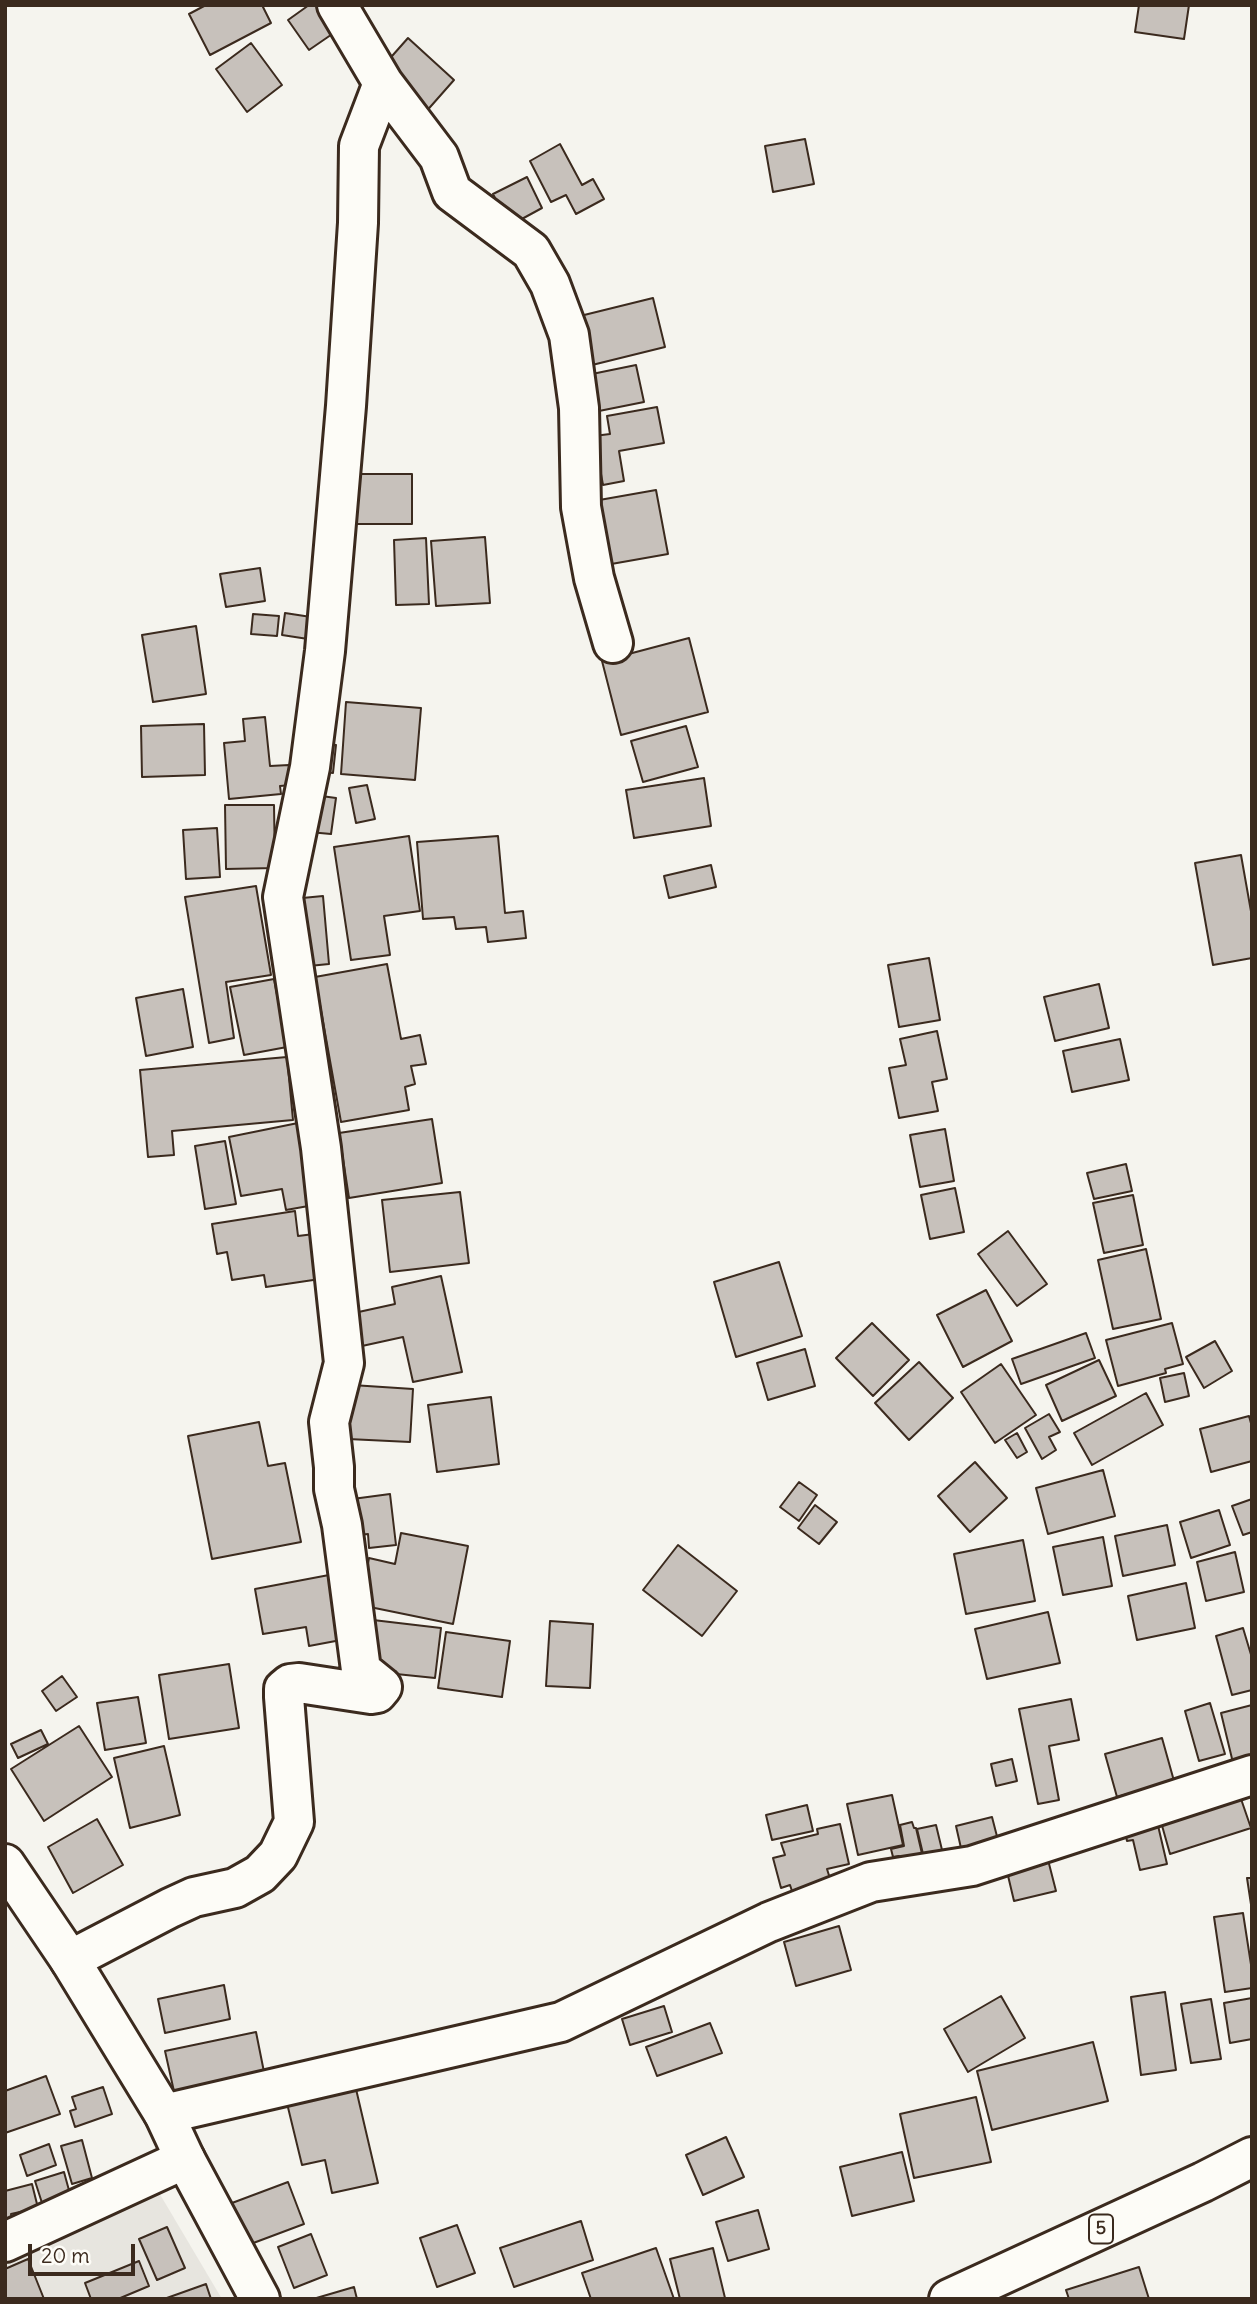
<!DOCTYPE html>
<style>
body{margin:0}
#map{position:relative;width:1257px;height:2304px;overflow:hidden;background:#f5f4ee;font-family:Delius,sans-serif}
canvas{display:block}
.frame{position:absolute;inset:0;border:7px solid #3b2a1e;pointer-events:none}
.scale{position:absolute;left:28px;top:2244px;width:107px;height:32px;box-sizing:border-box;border:4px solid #3b2a1e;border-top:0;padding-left:9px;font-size:21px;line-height:24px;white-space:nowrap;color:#3b2a1e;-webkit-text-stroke:5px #fdfcf7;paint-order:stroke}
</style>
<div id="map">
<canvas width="1257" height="2304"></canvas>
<div class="frame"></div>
<div class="scale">20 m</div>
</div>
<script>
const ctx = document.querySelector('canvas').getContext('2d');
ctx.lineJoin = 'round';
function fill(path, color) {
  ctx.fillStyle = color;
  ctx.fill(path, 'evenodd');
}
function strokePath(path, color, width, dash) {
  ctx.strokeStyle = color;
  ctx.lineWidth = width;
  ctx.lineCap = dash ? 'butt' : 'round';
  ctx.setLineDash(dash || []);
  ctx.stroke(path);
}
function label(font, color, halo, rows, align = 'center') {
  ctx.font = font + ' Delius,sans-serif';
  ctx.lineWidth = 7;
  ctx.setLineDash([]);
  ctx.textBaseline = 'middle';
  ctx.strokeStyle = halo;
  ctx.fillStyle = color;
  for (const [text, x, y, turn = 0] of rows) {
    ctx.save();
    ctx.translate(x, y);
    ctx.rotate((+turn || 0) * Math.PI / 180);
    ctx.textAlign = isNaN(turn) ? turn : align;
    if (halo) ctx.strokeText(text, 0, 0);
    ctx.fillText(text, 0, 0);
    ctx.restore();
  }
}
fill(new Path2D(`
 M158,2191l64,108h-217v-67z`), '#e7e5df');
const building = new Path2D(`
 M206,5h56l9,18 -61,32 -21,-41z
 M309,5h16l16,23 -32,22 -21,-30z
 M1139,5h50l-5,34 -49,-7z
 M408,38l46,42 -30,34 -47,-41z
 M251,43l31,42 -35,27 -31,-43z
 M805,139l9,45 -41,8 -8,-46z
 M560,144l22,41 11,-6 11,20 -28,15 -10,-19 -15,7 -21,-41z
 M527,177l15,31 -33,18 -16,-32z
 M653,298l12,49 -77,19 -12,-49z
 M636,365l8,37 -45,9 -7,-37z
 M657,407l7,36 -45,8 5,30 -21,4 -9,-49 16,-2 -3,-18z
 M353,474h59v50h-59z
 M656,490l12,64 -68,12 -12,-64z
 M485,537l5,66 -54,3 -5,-65z
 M426,538l3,66 -33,1 -2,-65z
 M260,568l5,33 -39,6 -6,-33z
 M285,613l26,4 -3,22 -26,-4z
 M253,614l26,2 -2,20 -26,-2z
 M196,626l10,68 -53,8 -11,-67z
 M689,638l19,74 -87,23 -19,-74z
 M346,702l75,6 -6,72 -74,-6z
 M265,717l5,49 19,-1 2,20 -11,1 1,8 -52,5 -5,-56 21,-2 -2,-22z
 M204,724l1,51 -63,2 -1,-51z
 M686,726l12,41 -55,15 -12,-41z
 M319,743l17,2 -3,28 -17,-2z
 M704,778l7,48 -77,12 -8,-48z
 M367,785l8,34 -19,4 -7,-35z
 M314,795l22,3 -5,36 -22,-2z
 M225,805h49l1,63 -49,1z
 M217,828l3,49 -34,2 -3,-49z
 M409,836l11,75 -36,5 6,39 -39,5 -17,-113z
 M498,836l7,77 18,-2 3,27 -38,4 -2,-15 -30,2 -2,-12 -31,2 -6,-77z
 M1241,855l11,62v41l-39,7 -18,-102z
 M711,865l5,22 -47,11 -5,-22z
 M256,886l15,89 -45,7 8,56 -25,5 -24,-146z
 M323,896l6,68 -30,3 -7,-68z
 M929,958l11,62 -41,7 -11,-62z
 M387,964l14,75 19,-4 6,29 -15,2 4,18 -10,3 4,23 -68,12 -26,-145z
 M274,979l13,68 -43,8 -14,-68z
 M1099,984l10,44 -54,13 -11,-44z
 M183,989l10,58 -47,9 -10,-58z
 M937,1031l10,48 -15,3 6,29 -39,7 -10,-50 17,-3 -6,-26z
 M1120,1039l9,41 -57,12 -9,-41z
 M287,1057l6,63 -121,11 2,24 -26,2 -8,-87z
 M432,1119l10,64 -93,15 -10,-65z
 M298,1123l16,82 -28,5 -4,-21 -41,7 -12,-59z
 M945,1129l9,52 -34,6 -10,-52z
 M225,1141l11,63 -31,5 -10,-63z
 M1126,1164l6,27 -38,8 -7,-26z
 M955,1188l9,44 -34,7 -9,-44z
 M460,1192l9,71 -79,9 -8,-72z
 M1133,1195l10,50 -39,8 -11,-50z
 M295,1211l3,25 16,-2 6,45 -54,8 -2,-12 -32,5 -5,-28 -10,2 -5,-30z
 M1008,1231l39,53 -30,22 -39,-52z
 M1146,1249l15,70 -48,10 -15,-69z
 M779,1262l23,74 -66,21 -22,-75z
 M441,1276l21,96 -49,10 -10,-45 -41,9 -8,-33 41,-9 -3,-17z
 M986,1290l26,51 -49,26 -26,-52z
 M872,1323l37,37 -36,36 -37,-38z
 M1172,1323l11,41 -18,5 1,4 -48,13 -12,-46z
 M1086,1333l9,25 -74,26 -9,-25z
 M1215,1341l17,30 -28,17 -18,-31z
 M805,1349l10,37 -47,14 -11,-37z
 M1099,1360l17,36 -54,25 -16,-36z
 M919,1362l34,36 -44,42 -34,-37z
 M1001,1364l35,51 -41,28 -34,-51z
 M1184,1373l5,23 -24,6 -5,-24z
 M352,1385l61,4 -3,53 -62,-3z
 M1146,1393l17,32 -71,40 -18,-32z
 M491,1397l8,67 -62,8 -9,-67z
 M1049,1414l11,18 -11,5 7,13 -14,9 -17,-31z
 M1249,1416l3,11v34l-41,11 -11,-43z
 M259,1422l9,44 17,-3 16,79 -89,17 -24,-123z
 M1017,1433l10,19 -10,6 -12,-18z
 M975,1462l32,36 -37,34 -32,-36z
 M1103,1470l12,46 -67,18 -12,-46z
 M799,1482l18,13 -18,26 -19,-14z
 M390,1494l6,51 -27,3 -1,-14 -18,2 -5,-36z
 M1252,1499v33l-9,3 -11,-29z
 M815,1505l22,17 -18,22 -21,-16z
 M1219,1510l11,35 -39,13 -11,-36z
 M1167,1525l8,40 -52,11 -8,-40z
 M401,1533l67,13 -15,78 -93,-19 9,-47 26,6z
 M1103,1537l9,49 -49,9 -10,-48z
 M1023,1540l12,61 -69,13 -12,-60z
 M678,1545l59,46 -35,45 -59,-46z
 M1235,1552l9,40 -38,9 -9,-39z
 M329,1575l12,65 -32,6 -3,-19 -43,7 -8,-45z
 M1186,1583l9,45 -58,12 -9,-44z
 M1048,1612l12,51 -73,16 -12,-50z
 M373,1620l68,8 -6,50 -68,-7z
 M550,1621l43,3 -3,64 -44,-2z
 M1243,1628l9,30v32l-20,5 -16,-59z
 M446,1632l64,9 -8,56 -64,-9z
 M229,1664l10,64 -70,11 -10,-64z
 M62,1676l15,21 -21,14 -14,-20z
 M138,1697l8,46 -41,7 -8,-47z
 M1071,1699l8,41 -30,6 10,54 -21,4 -19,-95z
 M1210,1703l15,51 -26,7 -14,-50z
 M1252,1705v57l-18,5 -13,-54z
 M79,1726l33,51 -68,44 -33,-52z
 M41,1730l7,14 -30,14 -7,-14z
 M1162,1738l12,43 -57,16 -12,-43z
 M164,1746l16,69 -50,13 -16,-70z
 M1012,1759l5,22 -21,5 -5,-22z
 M892,1795l11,50 -45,10 -11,-51z
 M1240,1796l11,32 -81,26 -9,-32z
 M807,1805l6,26 -41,9 -6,-25z
 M992,1817l8,31 -37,9 -7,-31z
 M1156,1817l11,47 -27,6 -7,-30 -6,1 -4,-17z
 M97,1819l26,46 -50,28 -25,-46z
 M912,1822l2,6h2l7,30 -23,5 -1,-7 -6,1 -2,-8 13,-3 -4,-21z
 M840,1824l9,40 -22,5 5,16 -39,9 -3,-9 -9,3 -8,-30 12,-3 -4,-12 37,-9 -1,-5z
 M936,1825l7,29 -19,4 -7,-29z
 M1046,1852l10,39 -42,10 -9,-38z
 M1247,1878h5v33z
 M1243,1913l9,58v17l-27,4 -11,-75z
 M839,1926l12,44 -55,16 -12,-44z
 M224,1985l6,34 -65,14 -7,-34z
 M1165,1992l11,78 -35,5 -10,-78z
 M1001,1996l24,42 -57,34 -24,-43z
 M1252,1998v41l-22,4 -6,-40z
 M1211,1999l10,60 -30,4 -10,-59z
 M664,2006l8,26 -42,13 -8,-26z
 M710,2023l12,30 -65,23 -11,-29z
 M256,2032l9,45 -90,19 -10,-45z
 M1093,2042l15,59 -116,29 -15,-59z
 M46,2076l14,38 -55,19v-42z
 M103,2087l9,27 -37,13 -5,-16 6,-2 -4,-12z
 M356,2089l22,94 -46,10 -7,-33 -23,5 -18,-74z
 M976,2097l15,65 -77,16 -14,-64z
 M726,2137l18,40 -41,18 -17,-40z
 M82,2140l10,38 -20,6 -11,-38z
 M49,2144l7,21 -29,11 -7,-21z
 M902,2152l12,49 -62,15 -12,-49z
 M64,2172l6,22 -28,9 -7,-22z
 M288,2182l16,42 -56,21 -16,-42z
 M32,2184l6,24 -27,6 2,9 -8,2v-34z
 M758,2210l11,39 -41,12 -12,-39z
 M581,2221l12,39 -79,27 -14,-39z
 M457,2225l18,48 -38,14 -17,-49z
 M167,2227l18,41 -28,12 -18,-41z
 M311,2234l16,41 -33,13 -16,-41z
 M656,2248l18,51h-83l-9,-26z
 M713,2248l12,50 -45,1 -10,-40z
 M28,2259l16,40h-39v-30z
 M139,2261l10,25 -31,13h-27l-6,-16z
 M1139,2267l10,32h-80l-3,-9z
 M206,2284l5,15h-47z
 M354,2287l3,12h-44z`);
fill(building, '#c7c1bb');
strokePath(building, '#3b2a1e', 2);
const minor = new Path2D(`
 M383,83l56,74 13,35 79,59 19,33 19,51 10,73 2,99 13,71 19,65
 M70,1960l100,-52 24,-11 41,-9 25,-14 18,-19 16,-33 -10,-125v-8l6,-5 9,-1 72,11 6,-1 5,-6 -21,-17 -19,-145 -8,-36v-22l-5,-45 15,-59 -23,-215 -38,-251 27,-130 15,-116 21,-245 12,-183 1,-77 24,-63 -46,-78
 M164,2114l397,-92 208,-100 102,-40 101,-16 280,-91
 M5,2242l180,-83`);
const major = new Path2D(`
 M5,1864l65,96 94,154 21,45 75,140`);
const highway = new Path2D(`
 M949,2299l254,-117 49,-25`);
strokePath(minor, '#3b2a1e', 44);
strokePath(major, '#3b2a1e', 44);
strokePath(highway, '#3b2a1e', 44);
strokePath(minor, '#fdfcf7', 38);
strokePath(major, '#fdfcf7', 38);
strokePath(highway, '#fdfcf7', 38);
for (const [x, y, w] of [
 [1101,2229,24]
]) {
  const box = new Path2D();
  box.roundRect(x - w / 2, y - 14.5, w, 29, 5);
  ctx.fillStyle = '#fdfcf7';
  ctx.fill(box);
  strokePath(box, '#3b2a1e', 2);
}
label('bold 18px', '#3b2a1e', null, [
 ["5",1101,2229]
]);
</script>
